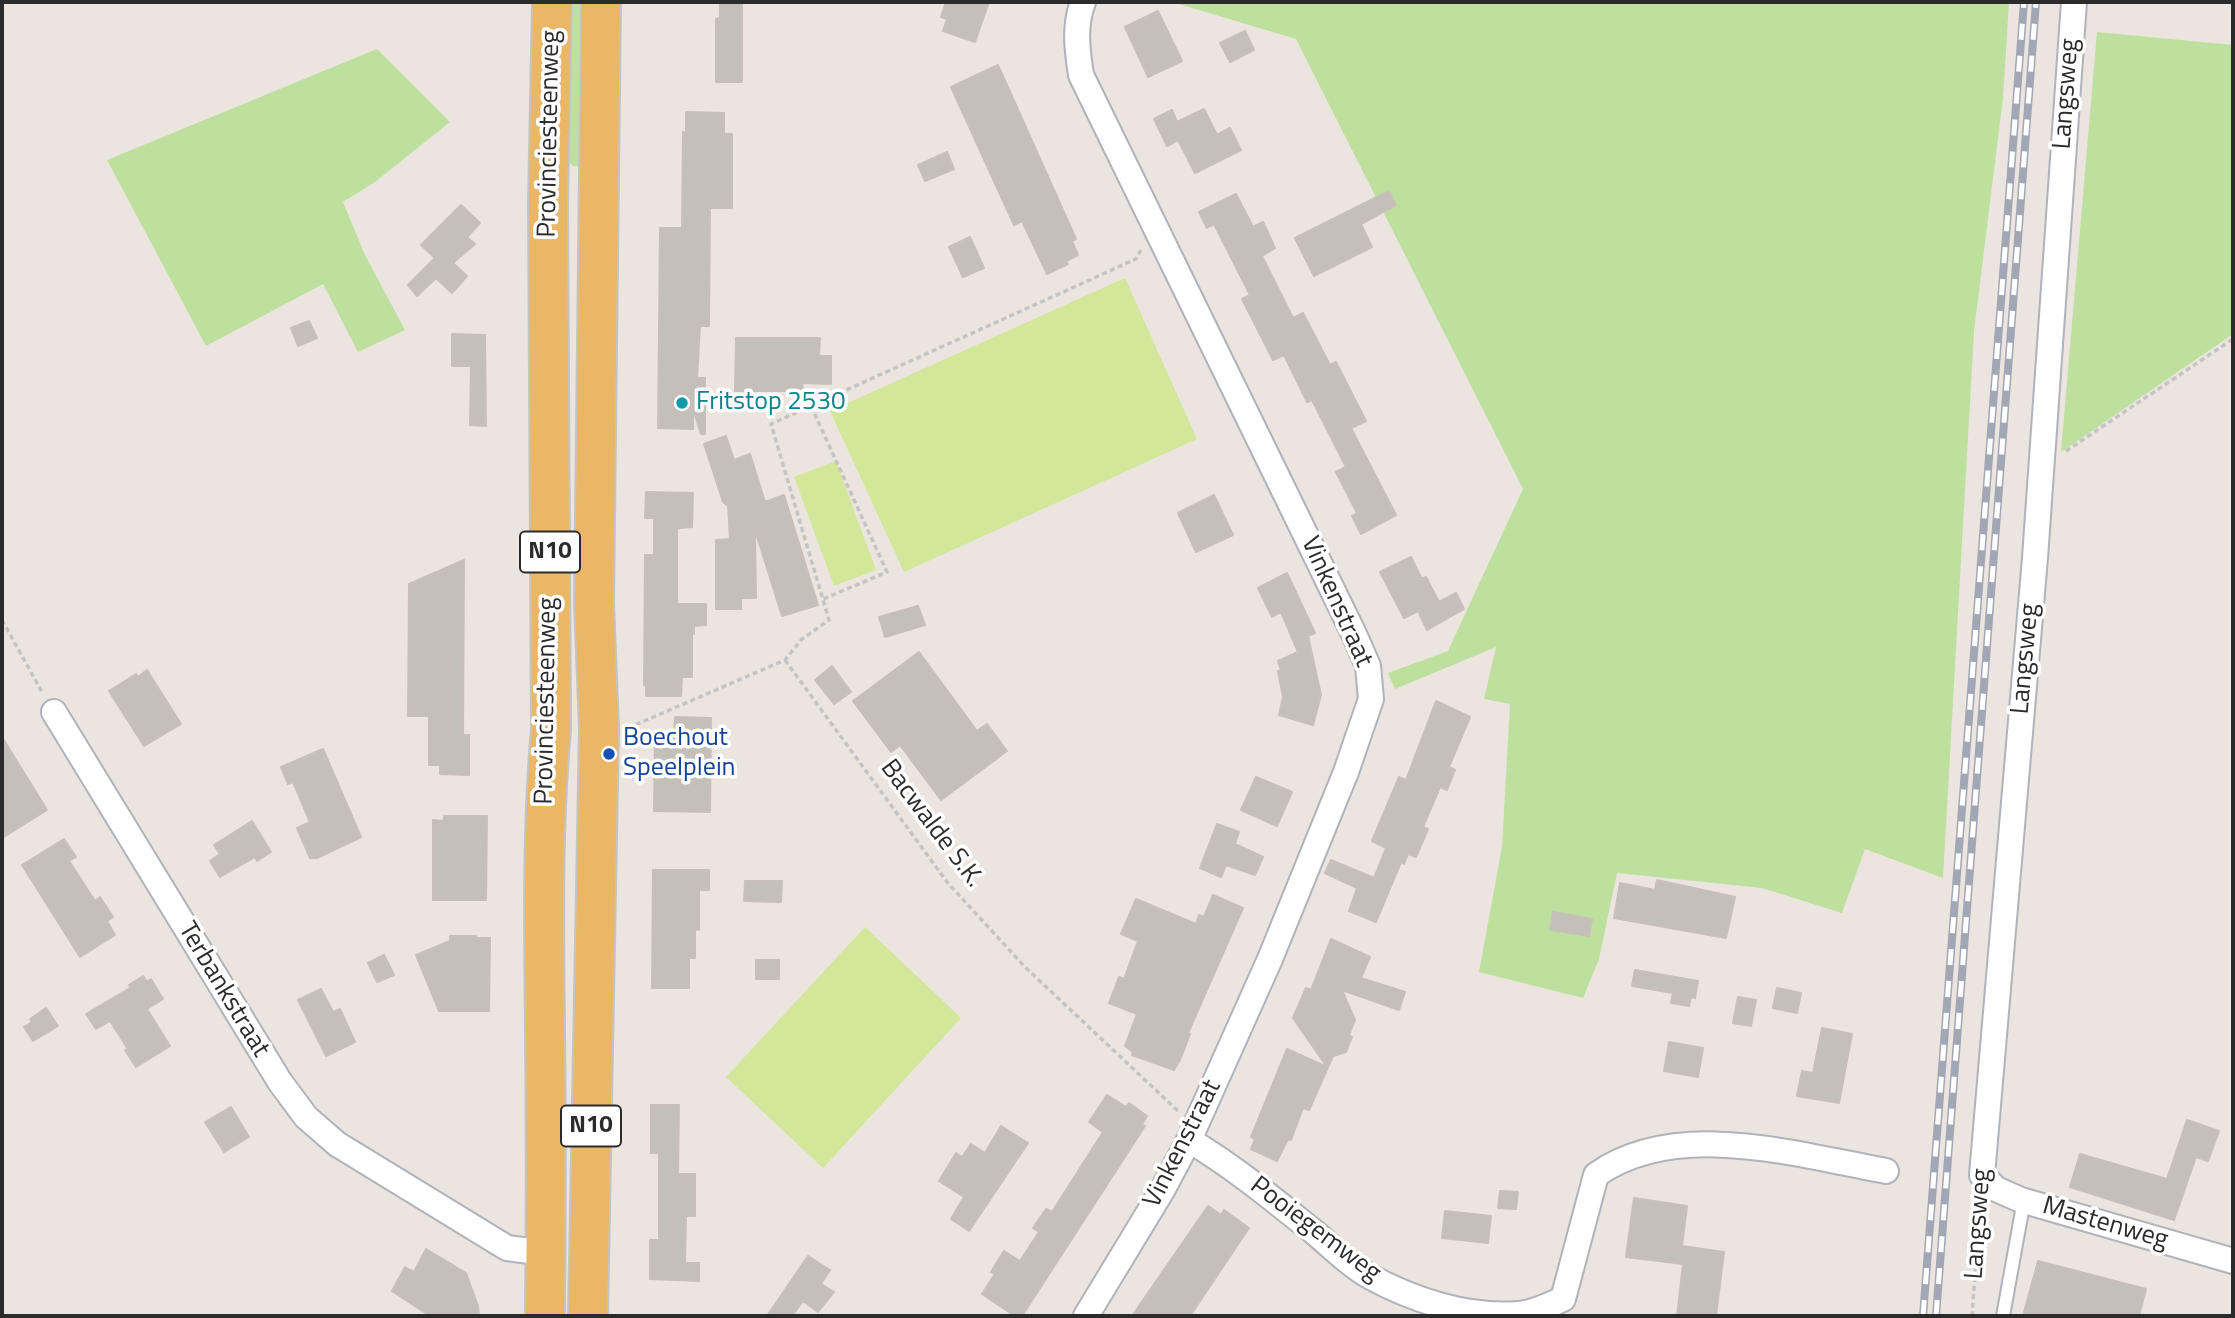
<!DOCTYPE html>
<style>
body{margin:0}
#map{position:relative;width:2235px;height:1318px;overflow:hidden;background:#ece4de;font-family:"Titillium Web",sans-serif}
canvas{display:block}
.frame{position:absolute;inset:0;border:4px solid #2b2b2b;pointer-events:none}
</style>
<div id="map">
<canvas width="2235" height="1318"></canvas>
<div class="frame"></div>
</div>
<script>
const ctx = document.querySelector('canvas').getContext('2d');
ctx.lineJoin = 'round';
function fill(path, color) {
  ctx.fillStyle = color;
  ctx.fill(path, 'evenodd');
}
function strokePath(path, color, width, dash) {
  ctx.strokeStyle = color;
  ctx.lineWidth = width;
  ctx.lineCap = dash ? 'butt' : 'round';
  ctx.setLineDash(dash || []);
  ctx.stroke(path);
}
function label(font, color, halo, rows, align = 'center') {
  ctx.font = font + ' "Titillium Web",sans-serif';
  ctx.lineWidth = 7;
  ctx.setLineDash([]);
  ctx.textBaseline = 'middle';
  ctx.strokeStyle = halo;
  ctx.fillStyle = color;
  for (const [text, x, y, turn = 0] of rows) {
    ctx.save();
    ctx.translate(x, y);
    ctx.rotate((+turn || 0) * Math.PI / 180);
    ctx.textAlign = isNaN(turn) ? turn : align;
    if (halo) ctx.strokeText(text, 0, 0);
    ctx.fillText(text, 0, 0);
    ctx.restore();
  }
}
fill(new Path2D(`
 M569,2h19l-2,159 -7,5h-6l-5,-5z
 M1172,2h837l-6,96 -29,233 -31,547 -78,-29 -23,64 -80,-25 -145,-15 -18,86 -16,39 -104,-26 23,-125 8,-143 -26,-5 12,-52 -101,42 -7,-16 60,-22 75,-162 -227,-450z
 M2097,32l136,13v289l-172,118z
 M377,49l73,73 -75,60 -32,20 22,53 40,75 -47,22 -35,-68 -117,62 -99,-186z`), '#bee09e');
fill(new Path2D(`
 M1125,278l72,161 -293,133 -74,-161z
 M836,461l40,109 -42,16 -40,-109z
 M865,927l96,91 -138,150 -97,-91z`), '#d2e79a');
const building = new Path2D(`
 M946,2h43l-14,40 -32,-11 4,-12 -6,-2z
 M720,5h22v77h-26v-63l4,-1z
 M1158,11l24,50 -34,16 -23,-50z
 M1245,31l9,19 -24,12 -10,-19z
 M998,65l78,174 -4,2 6,14 -12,6 2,3 -21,10 -25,-53 -8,4 -63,-138z
 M1204,109l13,26 13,-7 11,22 -46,23 -17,-33 -11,6 -13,-27 18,-9 5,12z
 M686,112l38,1v21h8v74h-22l-1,118h-9l-3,52h8v56h-4l-8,-25v20l-35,-1 2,-200h22l1,-96h3z
 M947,152l7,17 -29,12 -7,-16z
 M1389,191l7,14 -35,19 11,23 -58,29 -19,-38z
 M1236,194l17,33 10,-5 12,26 -13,8 31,62 10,-5 27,52 6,-3 30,59 -15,7 45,87 -35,19 -9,-18 5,-3 -21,-41 10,-5 -34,-67 -5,2 -23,-47 -11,5 -31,-61 8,-4 -36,-71 -7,4 -8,-16z
 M461,205l19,18 -13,14 8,7 -22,19 14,13 -15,17 -16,-15 -19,18 -9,-11 27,-27 -14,-13z
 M970,237l14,31 -21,9 -14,-30z
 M309,321l8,17 -19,8 -7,-18z
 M452,334l33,1 1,91 -16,-1 1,-59h-19z
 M736,338h84l-1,18h12v28l-29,-1 1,8h-68z
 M726,436l8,24 16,-6 15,48 19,-7 34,110 -36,11 -27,-86 1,68h-15v11h-25v-69l14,-1 -2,-33 -5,-4 -19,-58z
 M646,492l47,1 -1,34 -13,1 -2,2v74h29v21l-12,1v8h-2v43h-10l-1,19h-35v-10l-2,-1 1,-130h9v-37h-9z
 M1214,495l19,40 -37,17 -18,-39z
 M1411,557l11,22 4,-2 13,25 17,-9 8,16 -37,21 -9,-19 -14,7 -24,-46z
 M464,560l-1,175h6v40l-29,-1v-9h-11v-49h-21l1,-132z
 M1287,573l28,60 -7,3 13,59 -8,30 -34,-10 4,-18 -5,-26 3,-1 -3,-9 20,-9 -17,-40 -9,5 -14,-29z
 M918,606l7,19 -40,12 -6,-20z
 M919,652l58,79 10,-7 20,27 -66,49 -41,-55 -9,7 -38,-51z
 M832,666l19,26 -17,12 -19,-24z
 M147,670l34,54 -37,22 -35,-55 27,-17 2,3z
 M1436,701l34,16 -21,50 6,3 -8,20 -7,-3 -17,40 5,2 -12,28 -8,-3 -4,10 -3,-2 -25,60 -27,-11 8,-23 -32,-15 6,-13 43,18 12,-30 -14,-7 27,-64 7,3z
 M675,717l36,1 -1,94 -56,-1 1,-77h19z
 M2,737l45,73 -45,28z
 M323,749l38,88 -44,21h-7l-13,-30 13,-6 -17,-40 -5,2 -7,-17z
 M1256,777l36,15 -15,34 -36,-16z
 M444,816h43l-1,84h-53v-80l11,1z
 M252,821l19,31 -14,9 -2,-4 -35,20 -10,-16 10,-7 -6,-9z
 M1217,824l22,8 -4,12 28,13 -8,18 -29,-10 -5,12 -21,-9z
 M64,839l12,18 -7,4 26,40 5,-4 13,20 -6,4 8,14 -35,22 -58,-92z
 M653,870h56v20h-10v40l-4,-1v29h-6v30h-37z
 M1657,880l78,17 -9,41 -112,-20 6,-35 35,7z
 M745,881h37l-1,21 -37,-1z
 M1213,895l30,13 -55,125 2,1 -10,26 -6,10 -42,-15 1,-3 -8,-6 12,-32 -28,-11 10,-26 5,2 14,-38 -17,-7 15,-35 60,25 3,-9 5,2z
 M1553,912l39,7 -3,17 -39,-6z
 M450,936h26v2h14l-1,73h-50l-23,-56 34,-14z
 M1331,939l39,18 -9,21 44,14 -6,18 -57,-20 13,30 -6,15 3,2 -6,15 -13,4 -24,54 -6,-2 -12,32 -3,-1 -11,22 -26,-12 4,-10 -4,-2 36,-88 40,18 -34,-49 13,-30 5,2z
 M384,955l10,20 -17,7 -9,-19z
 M756,960h23v19h-23z
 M1635,970l63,11 -3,17 -4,-1 -2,9 -18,-3 2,-10 -41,-7z
 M143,976l4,6 4,-3 12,20 -16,10 23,37 -34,21 -11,-17 3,-1 -18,-28 -14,8 -10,-15 44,-26 -1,-3z
 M1777,988l24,5 -4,20 -24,-5z
 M321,989l12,23 7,-3 15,33 -29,14 -28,-56z
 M1738,997l18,3 -5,26 -18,-3z
 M46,1008l12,18 -25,15 -9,-14 8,-5 -2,-3z
 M1822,1028l30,6 -13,69 -42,-7 5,-25 11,2z
 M1669,1042l34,6 -5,29 -34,-6z
 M1107,1095l19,12 3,-4 18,13 -5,8 3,2 -123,190h-7l-33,-22 13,-20 -4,-2 13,-21 16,10 19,-29 -6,-4 13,-19 6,3 51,-80 -14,-10z
 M651,1105h28l-1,69h17v42h-9l-1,47h14v18l-49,-2v-39h9v-87h-8z
 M231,1107l18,30 -25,15 -19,-30z
 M2187,1120l32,11 -11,30 -12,-4 -22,63 -104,-33 10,-33 87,25z
 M1001,1126l27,17 -59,88 -18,-12 13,-22 -25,-16 17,-28 6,4 9,-13 14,9z
 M1500,1191l18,1 -2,17 -18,-1z
 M1634,1198l53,8 -5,40 42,6 -8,64h-39l6,-52 -57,-7z
 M1208,1206l13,9 3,-5 25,18 -59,88h-58z
 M1445,1211l46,5 -3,27 -46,-5z
 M426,1249l40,24 12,33 1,10h-49l-38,-25 13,-24 9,5z
 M808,1256l22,14 -9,14 13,8 -16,20 -15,-11 -11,15h-25z
 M2038,1261l108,28 -7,27h-116z`);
fill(building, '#c5bfba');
strokePath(building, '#c8c0b8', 2);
const lane = new Path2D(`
 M2003,1316l21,-116`);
const street = new Path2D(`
 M1083,2c-9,24 -6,47 -2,73l273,559 14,32 3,33 -25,73 -76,187 -81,181 -26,49 -77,127
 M2074,2l-39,556 -53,617 14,14 25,11 212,61
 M54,712l226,370 26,35 31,27 170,104 38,5
 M1189,1140c45,27 84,59 125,92 17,14 35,33 55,44 43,24 99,42 149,38 16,-1 31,-9 45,-15l33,-124c80,-57 201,-20 290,-4`);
const primary = new Path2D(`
 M545,1316c1,-96 1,-192 0,-288 -1,-99 -3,-199 6,-298l-3,-526 4,-202
 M588,1316l11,-587 -5,-126 7,-601`);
strokePath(lane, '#afb3bb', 16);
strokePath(street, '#afb3bb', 28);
strokePath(primary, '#c4c4c4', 42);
strokePath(new Path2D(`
 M811,406l76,166 -64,27
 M2066,451l167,-112
 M2,620l40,72
 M785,660l162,222 77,84 154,145
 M628,728l157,-68 17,-21 27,-19 -58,-196 365,-165 5,-9
 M1972,1316l8,-111`), '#c4c4c4', 3.5, [5, 3.5]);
strokePath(lane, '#fff', 12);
strokePath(street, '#fff', 24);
strokePath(primary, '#eab766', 38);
const rail = new Path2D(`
 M1923,1316l101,-1314
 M1936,1316l100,-1314`);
strokePath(rail, '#a1a7b5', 8);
strokePath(rail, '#fff', 5, [16]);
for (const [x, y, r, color] of [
 [682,403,7,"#0f9aa8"],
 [609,754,7,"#1a4fb4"]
]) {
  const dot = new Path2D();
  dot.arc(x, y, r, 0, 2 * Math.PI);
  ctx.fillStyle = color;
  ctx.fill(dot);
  strokePath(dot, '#fff', 2.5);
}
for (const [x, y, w] of [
 [550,552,60],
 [591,1126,60]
]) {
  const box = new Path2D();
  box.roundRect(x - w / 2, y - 20.5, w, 41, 5);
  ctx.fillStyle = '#fff';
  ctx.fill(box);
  strokePath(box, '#2b2b2b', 2);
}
label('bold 24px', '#2b2b2b', null, [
 ["N10",550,552],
 ["N10",591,1126]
]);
label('26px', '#2b2b2b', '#fff', [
 ["Langsweg",2067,94,-86],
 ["Provinciesteenweg",550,134,-89],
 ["Vinkenstraat",1336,602,66],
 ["Langsweg",2026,659,-85],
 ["Provinciesteenweg",547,701,-89],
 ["Bacwalde S.K.",931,824,53],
 ["Terbankstraat",223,990,59],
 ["Vinkenstraat",1183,1144,-63],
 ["Langsweg",1979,1224,-86],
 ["Mastenweg",2105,1224,16],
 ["Pooiegemweg",1315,1230,37]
]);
label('26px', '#0d838f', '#fff', [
 ["Fritstop 2530",696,403]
], 'left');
label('26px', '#164399', '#fff', [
 ["Boechout",623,739],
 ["Speelplein",623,769]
], 'left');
</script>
